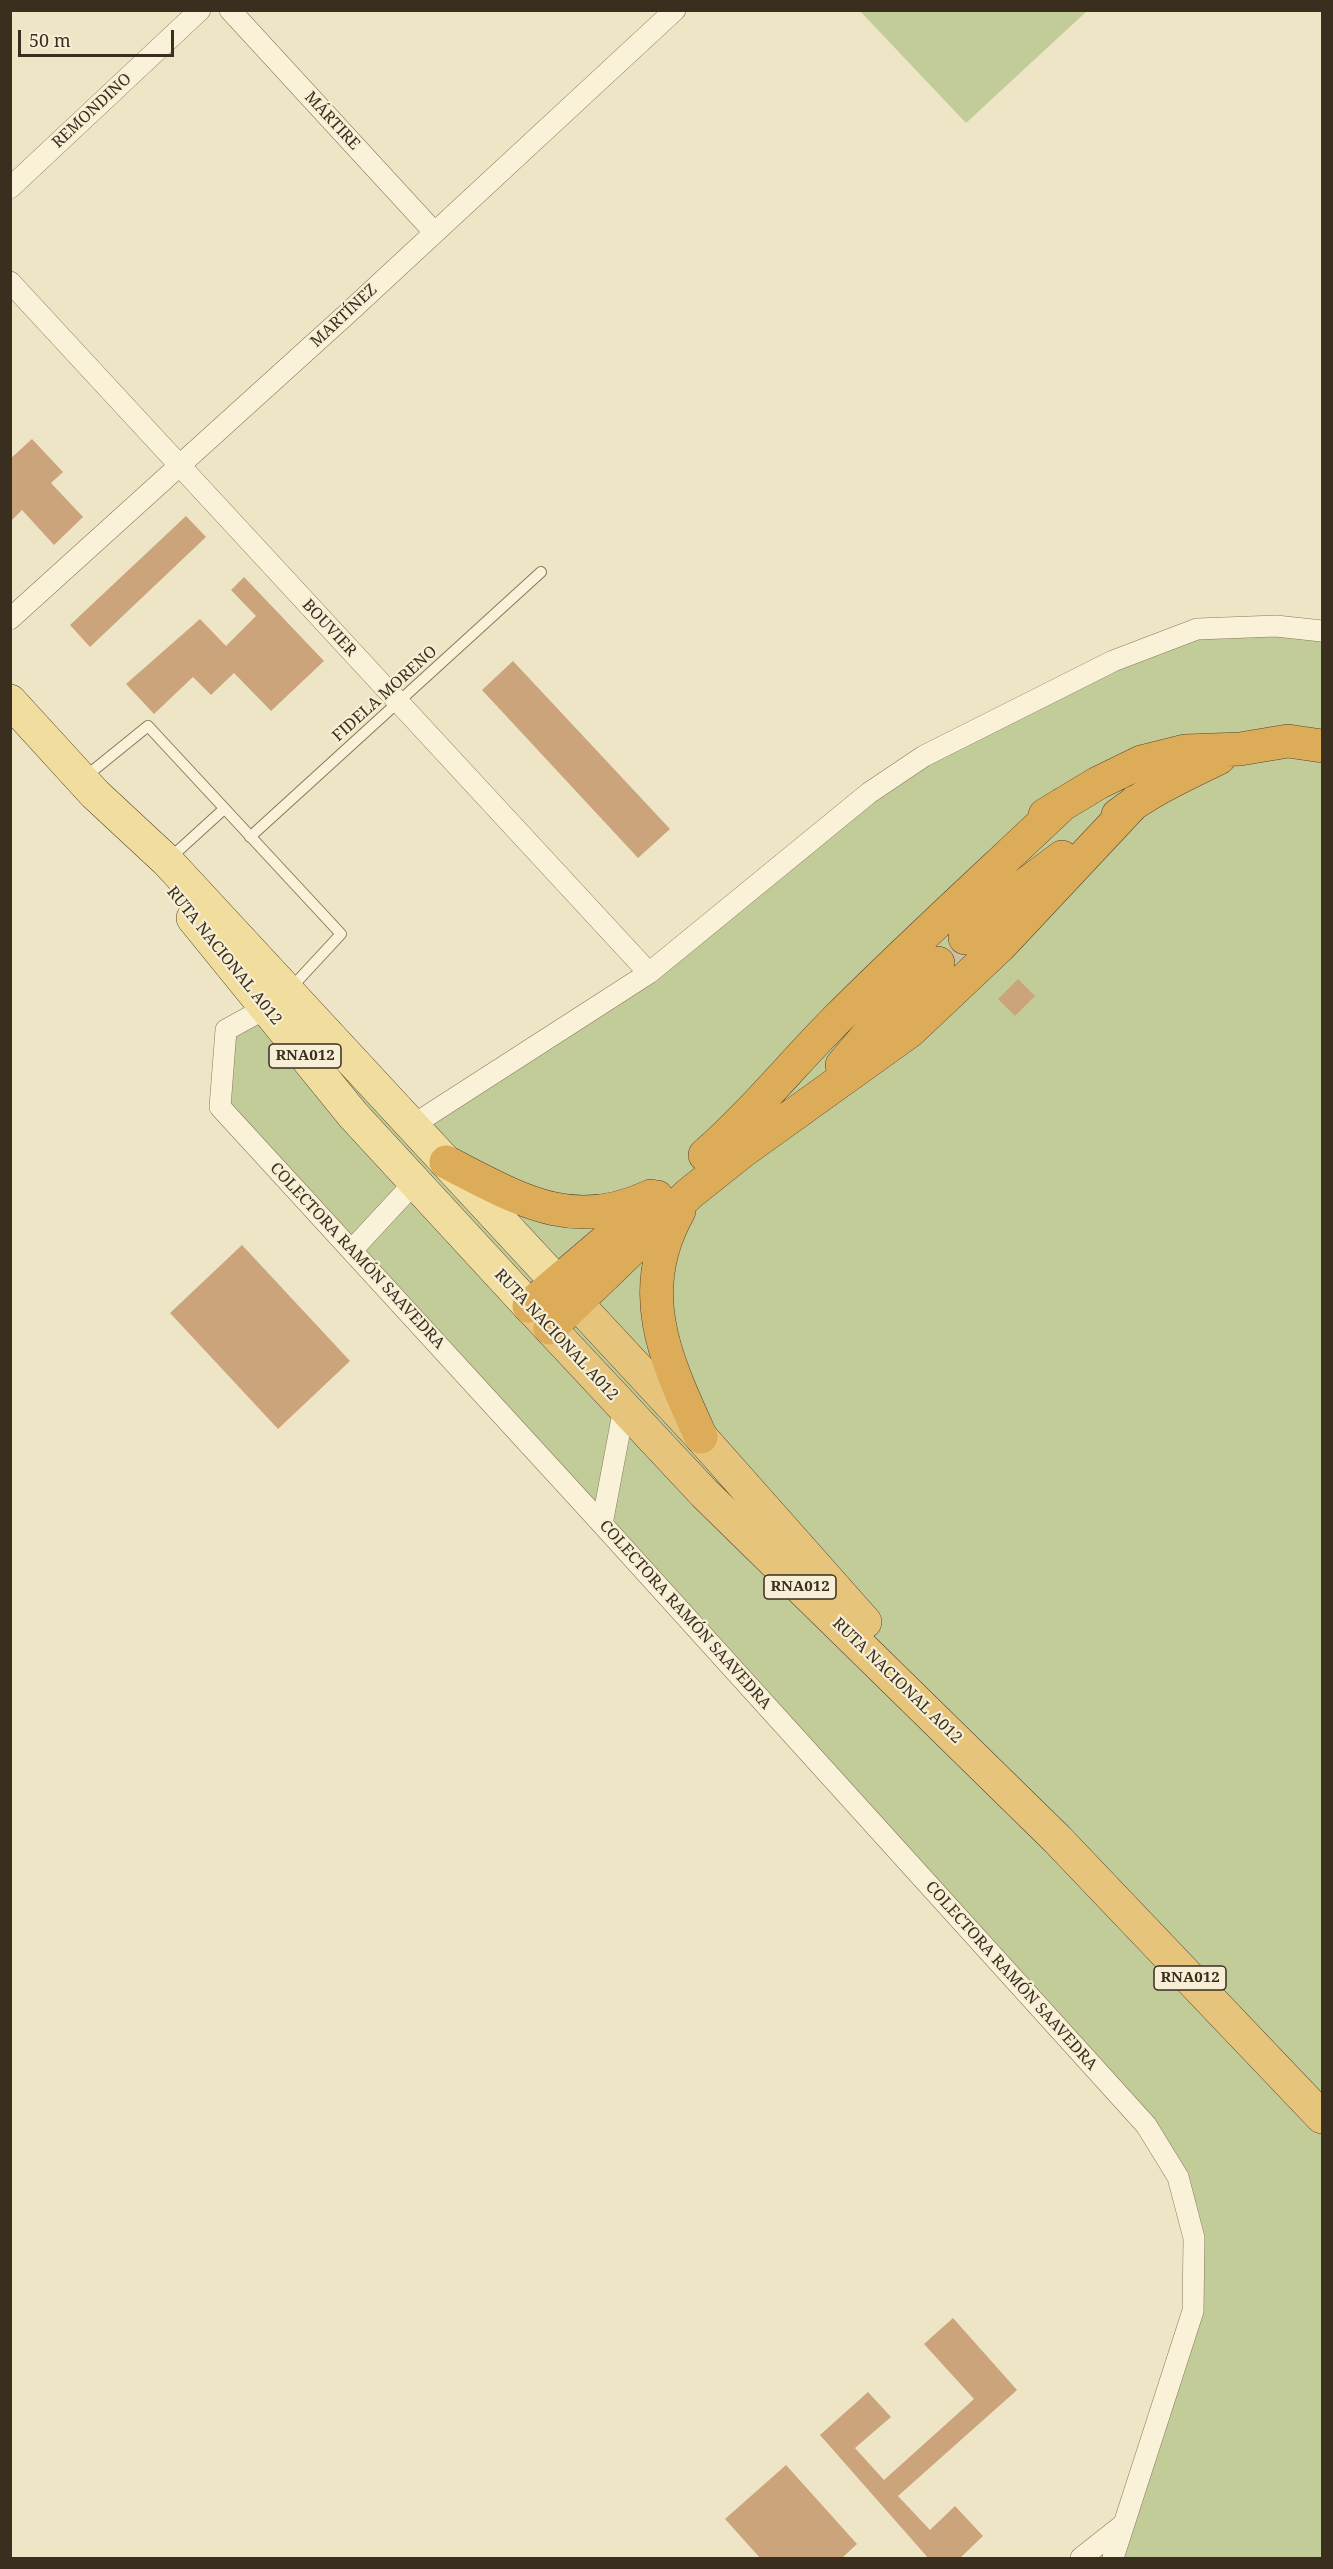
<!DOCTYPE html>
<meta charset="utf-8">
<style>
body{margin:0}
#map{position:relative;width:1333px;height:2569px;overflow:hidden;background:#eee5c6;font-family:"Noto Serif",serif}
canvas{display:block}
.frame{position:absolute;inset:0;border:12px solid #3a2e1f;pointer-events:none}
.scale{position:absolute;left:18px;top:30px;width:156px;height:27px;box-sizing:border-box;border:3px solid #3a2e1f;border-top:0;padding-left:8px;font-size:18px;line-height:21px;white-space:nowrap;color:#3a2e1f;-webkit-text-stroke:4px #f6efd5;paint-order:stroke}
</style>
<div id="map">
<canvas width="1333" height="2569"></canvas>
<div class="frame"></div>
<div class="scale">50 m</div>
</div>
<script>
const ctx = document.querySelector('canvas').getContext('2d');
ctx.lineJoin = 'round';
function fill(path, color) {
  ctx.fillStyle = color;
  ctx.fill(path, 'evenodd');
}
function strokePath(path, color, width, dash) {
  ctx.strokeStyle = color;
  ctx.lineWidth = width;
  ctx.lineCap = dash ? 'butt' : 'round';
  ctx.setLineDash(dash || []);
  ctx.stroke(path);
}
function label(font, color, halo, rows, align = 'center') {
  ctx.font = font + ' "Noto Serif",serif';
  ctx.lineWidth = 4.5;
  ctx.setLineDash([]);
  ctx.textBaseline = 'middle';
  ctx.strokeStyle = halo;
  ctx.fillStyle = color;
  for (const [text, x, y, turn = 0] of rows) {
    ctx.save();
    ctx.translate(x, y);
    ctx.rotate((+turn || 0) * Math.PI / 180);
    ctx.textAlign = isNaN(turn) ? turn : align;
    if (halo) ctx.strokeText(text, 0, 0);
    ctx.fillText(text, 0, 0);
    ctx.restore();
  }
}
fill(new Path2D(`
 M860,11h227l-121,112z
 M1197,629l125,2v1927h-209l80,-247 -15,-134 -958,-1070 6,-77 40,-22 147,117 236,-152 220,-180z`), '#c2cc99');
fill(new Path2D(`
 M32,439l31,33 -12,11 32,34 -29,28 -32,-35 -12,12v-63z
 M186,516l20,21 -116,110 -20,-22z
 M244,577l80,84 -53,50 -37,-38 -23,22 -18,-18 -39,37 -28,-30 74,-65 26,27 30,-30 -25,-26z
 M513,661l157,168 -32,29 -156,-168z
 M1018,979l17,17 -20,20 -17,-17z
 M242,1245l108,116 -72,68 -108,-116z
 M953,2318l64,72 -119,106 32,34 25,-24 28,30 -24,23h-30l-109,-124 48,-43 23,25 -36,31 29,32 90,-81 -50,-55z
 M786,2465l71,79 -16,15h-80l-36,-40z`), '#cca47c');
strokePath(new Path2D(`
 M947,972l27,-25`), '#cac0a5', 33, [33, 16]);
const service = new Path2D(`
 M85,777l63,-51 193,208 -51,55
 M250,837l291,-265
 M169,859l55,-50`);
const minor = new Path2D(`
 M230,10l204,222
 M10,188l190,-178
 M10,282l639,691
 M10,619l338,-306 327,-303
 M266,1008l-40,22 -6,77 382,417 544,601 32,52 16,61 -1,73 -80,247
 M413,1125l236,-152 220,-180 55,-37 189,-95 84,-32 79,-3 46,5
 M352,1250l63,-68
 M602,1524l22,-116
 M1081,2558l43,-34`);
const primary = new Path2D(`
 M10,701l85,93 72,67 390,421
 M193,918l160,197 176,191`);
const trunk = new Path2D(`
 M557,1282l144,155 164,185
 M531,1308l173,185 353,346 265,278`);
const motorway = new Path2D(`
 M1045,815l53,-32 43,-21 44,-11 55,-2 48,-8 34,5
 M1118,815c31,-24 66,-40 101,-57
 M965,938l40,-38 57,-43
 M842,1065l48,-56 48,-46
 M705,1155c48,-42 88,-92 133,-137 73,-73 150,-143 225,-214
 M446,1162c71,36 125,72 205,34
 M679,1211c-46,81 -13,149 22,226
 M529,1306l128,-109
 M550,1328l139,-134 54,-43 167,-120 90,-85 135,-144`);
strokePath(service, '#89785b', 12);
strokePath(minor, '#89785b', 22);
strokePath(primary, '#574530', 34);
strokePath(trunk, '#574530', 34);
strokePath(motorway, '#574530', 34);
strokePath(service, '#f9f2d9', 10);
strokePath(minor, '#f9f2d9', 21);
strokePath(primary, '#f1dd9e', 33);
strokePath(trunk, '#e6c47b', 33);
strokePath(motorway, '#dcac58', 33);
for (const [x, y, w] of [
 [305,1056,72],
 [800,1587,72],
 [1190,1978,72]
]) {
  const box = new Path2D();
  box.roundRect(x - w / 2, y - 12, w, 24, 4.5);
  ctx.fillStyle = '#f6efd5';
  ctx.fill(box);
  strokePath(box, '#3a2e1f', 1.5);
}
label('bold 15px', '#3a2e1f', null, [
 ["RNA012",305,1056],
 ["RNA012",800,1587],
 ["RNA012",1190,1978]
]);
label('16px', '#3a2e1f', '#f6efd5', [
 ["REMONDINO",92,111,-43],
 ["MÁRTIRE",332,121,47],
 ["MARTÍNEZ",344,316,-43],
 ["BOUVIER",329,628,47],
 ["FIDELA MORENO",385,694,-42],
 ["RUTA NACIONAL A012",224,956,51],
 ["COLECTORA RAMÓN SAAVEDRA",357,1256,47],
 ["RUTA NACIONAL A012",556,1335,47],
 ["COLECTORA RAMÓN SAAVEDRA",685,1615,48],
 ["RUTA NACIONAL A012",897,1681,44],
 ["COLECTORA RAMÓN SAAVEDRA",1011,1976,48]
]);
</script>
